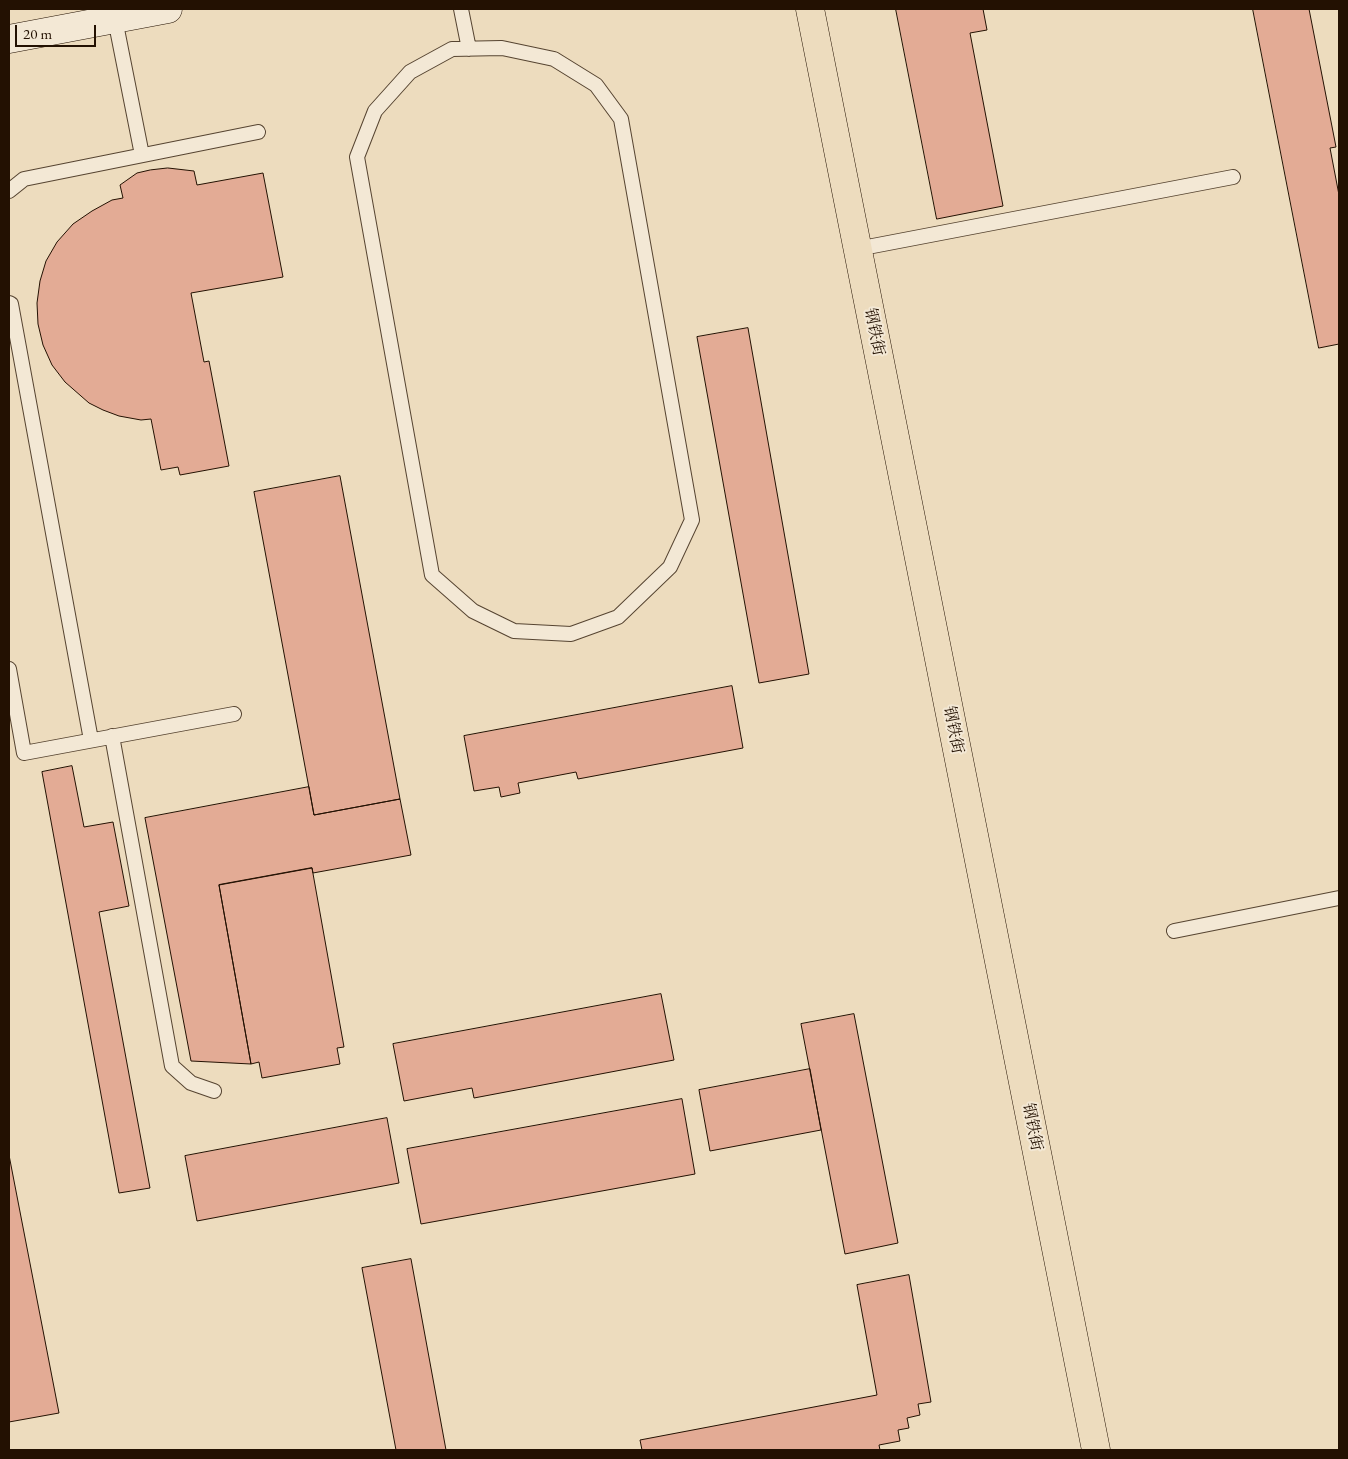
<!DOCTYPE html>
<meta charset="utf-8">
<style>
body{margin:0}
#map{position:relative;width:1348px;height:1459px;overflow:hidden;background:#eddcbe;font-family:"EB Garamond",serif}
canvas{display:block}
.frame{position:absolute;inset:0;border:10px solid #231102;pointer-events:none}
.scale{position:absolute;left:15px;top:25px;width:81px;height:22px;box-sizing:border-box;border:2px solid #231102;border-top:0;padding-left:6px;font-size:15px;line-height:18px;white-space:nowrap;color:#231102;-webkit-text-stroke:4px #f3e8d5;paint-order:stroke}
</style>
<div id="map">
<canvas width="1348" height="1459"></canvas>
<div class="frame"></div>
<div class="scale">20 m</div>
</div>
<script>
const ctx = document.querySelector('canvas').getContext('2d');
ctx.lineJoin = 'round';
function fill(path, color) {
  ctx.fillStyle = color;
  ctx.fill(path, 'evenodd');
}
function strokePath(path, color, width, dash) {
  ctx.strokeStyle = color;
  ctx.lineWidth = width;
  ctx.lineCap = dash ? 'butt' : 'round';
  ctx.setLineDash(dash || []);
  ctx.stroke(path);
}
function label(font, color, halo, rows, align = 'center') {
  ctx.font = font + ' "EB Garamond","Noto Serif SC",serif';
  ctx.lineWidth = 4;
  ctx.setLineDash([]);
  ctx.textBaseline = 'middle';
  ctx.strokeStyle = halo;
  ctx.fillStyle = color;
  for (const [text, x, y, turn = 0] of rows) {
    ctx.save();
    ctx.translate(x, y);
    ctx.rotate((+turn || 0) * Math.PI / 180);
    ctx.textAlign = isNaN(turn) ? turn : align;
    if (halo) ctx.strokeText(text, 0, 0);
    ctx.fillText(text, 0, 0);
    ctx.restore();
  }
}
const building = new Path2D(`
 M896,9h87l4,21 -17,3 33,173 -66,13z
 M1253,9h56l27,138 -6,1 9,47v149l-20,4z
 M168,168l26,3 3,14 66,-12 20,104 -92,16 13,69 5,-1 20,105 -49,9 -2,-8 -17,3 -10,-51 -10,1 -22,-4 -16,-6 -14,-7 -24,-21 -13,-17 -9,-20 -5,-21 -1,-21 3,-22 6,-20 11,-19 16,-18 19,-13 20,-11 11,-2 -3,-13 17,-12 13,-3z
 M748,328l61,346 -50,9 -62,-346z
 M340,476l60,323 -86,16 -60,-323z
 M732,686l11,62 -165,31 -2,-7 -58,11 2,10 -19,4 -2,-10 -25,4 -10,-55z
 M72,766l12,61 29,-5 16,84 -30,6 51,276 -31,5 -77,-421z
 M309,787l5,28 86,-16 11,56 -98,18 -1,-5 -93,17 32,179 -60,-3 -46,-243z
 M312,868l32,179 -7,1 3,16 -78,14 -3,-16 -8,2 -32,-179z
 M661,994l13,66 -200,38 -2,-10 -68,13 -11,-57z
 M854,1014l44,229 -53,11 -44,-230z
 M810,1069l11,61 -111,21 -11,-61z
 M682,1099l13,75 -274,50 -14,-75z
 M387,1118l12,65 -202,38 -12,-65z
 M9,1155l50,258 -50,9z
 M411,1259l35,191h-50l-34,-182z
 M909,1275l22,127 -13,2 2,11 -13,3 2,10 -11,2 2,11 -21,4 1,5h-238l-2,-10 237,-45 -20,-110z`);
fill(building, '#e3ab95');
strokePath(building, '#231102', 1);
const service = new Path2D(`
 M461,9l8,40
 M115,19l27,136
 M502,48l52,11 42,26 25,34 71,401 -22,47 -52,50 -47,17 -57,-3 -41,-20 -41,-36 -75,-418 18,-46 35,-39 42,-23z
 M9,191l15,-12 234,-47
 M857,249l376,-72
 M9,303l2,1 80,436
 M9,669l15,84 210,-39
 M112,736l60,330 19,17 23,8
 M1174,931l165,-33`);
const secondary = new Path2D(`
 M9,39l159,-30`);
const trunk = new Path2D(`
 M810,9l286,1441`);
strokePath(service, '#564431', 16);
strokePath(secondary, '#231102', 29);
strokePath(trunk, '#231102', 29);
strokePath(service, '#f3e8d5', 14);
strokePath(secondary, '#f3e8d5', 28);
strokePath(trunk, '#eddcbe', 28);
label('16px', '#231102', '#f3e8d5', [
 ["钢铁街",874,332,79],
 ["钢铁街",953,730,79],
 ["钢铁街",1032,1127,79]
]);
</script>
